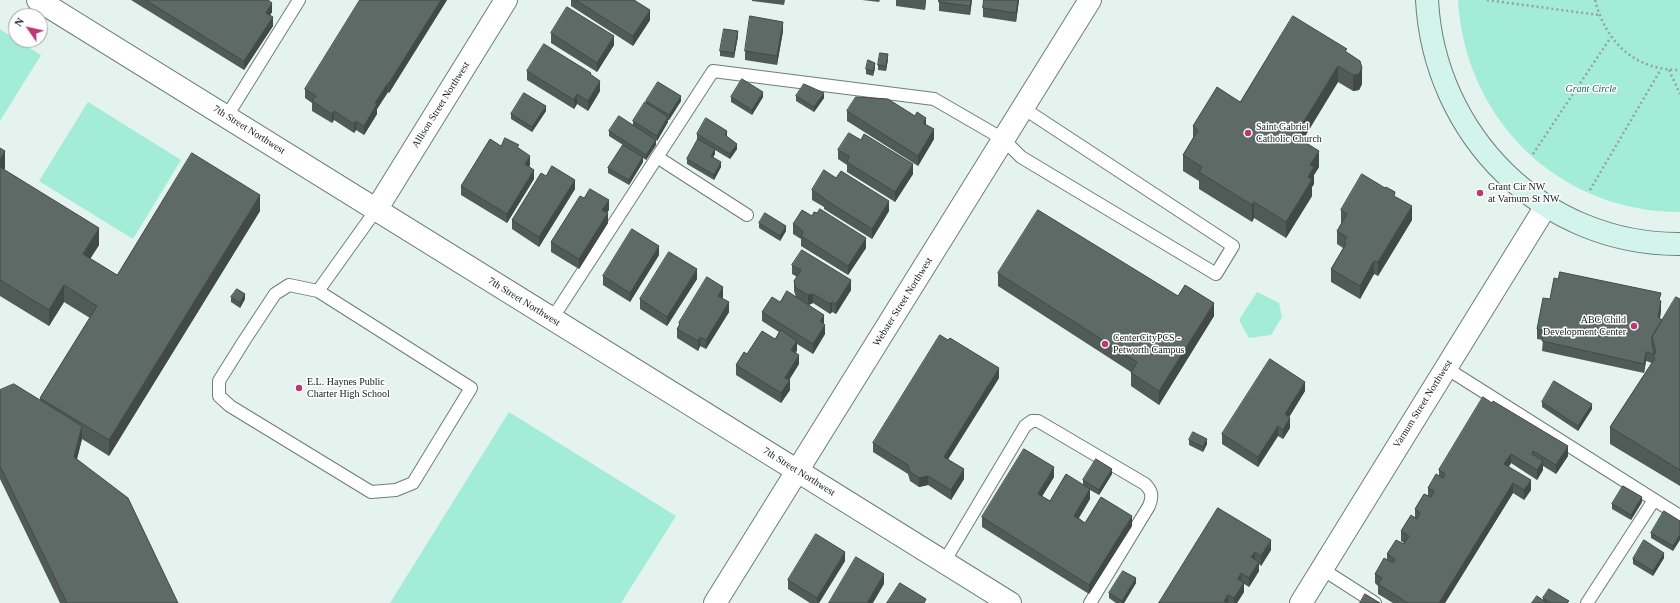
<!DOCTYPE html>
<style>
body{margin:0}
#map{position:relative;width:1680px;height:603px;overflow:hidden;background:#e4f3ee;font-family:Georgia,serif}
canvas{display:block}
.north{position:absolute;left:8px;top:8px;width:40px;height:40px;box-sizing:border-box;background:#fff;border:1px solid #a2a4a3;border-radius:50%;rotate:304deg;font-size:11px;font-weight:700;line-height:16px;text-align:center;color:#161b19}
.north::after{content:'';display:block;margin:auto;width:14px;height:18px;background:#bd3676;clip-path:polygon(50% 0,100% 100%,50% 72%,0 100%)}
</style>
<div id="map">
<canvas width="1680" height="603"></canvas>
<div class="north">N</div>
</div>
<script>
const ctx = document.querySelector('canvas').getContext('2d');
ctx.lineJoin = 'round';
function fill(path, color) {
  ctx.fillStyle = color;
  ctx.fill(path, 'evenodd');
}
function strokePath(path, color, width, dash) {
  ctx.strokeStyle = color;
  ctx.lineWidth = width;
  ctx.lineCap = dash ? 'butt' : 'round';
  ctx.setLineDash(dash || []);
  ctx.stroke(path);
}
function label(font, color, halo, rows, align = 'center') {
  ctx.font = font + ' Georgia,serif';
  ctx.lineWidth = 3;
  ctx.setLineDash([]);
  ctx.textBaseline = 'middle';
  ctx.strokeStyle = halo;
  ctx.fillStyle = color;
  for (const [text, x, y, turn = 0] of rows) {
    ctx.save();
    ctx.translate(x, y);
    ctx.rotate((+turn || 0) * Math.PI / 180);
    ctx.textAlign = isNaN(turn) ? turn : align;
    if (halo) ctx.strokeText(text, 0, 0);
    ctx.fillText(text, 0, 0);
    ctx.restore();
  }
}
fill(new Path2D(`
 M1458,0h222v212c-121,0 -215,-92 -222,-212z
 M0,29l41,26 -41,66z
 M88,102l93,58 -48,79 -94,-58z
 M1257,292l22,11 3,14 -11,18 -22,3 -10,-18z
 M509,412l167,104 -55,87h-231z`), '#a2ecd8');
const service = new Path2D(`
 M227,116l72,-116
 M657,157l90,58
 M289,285l29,6 153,97 -58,95 -17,7 -25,2 -141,-86 -11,-10v-15l25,-40 31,-47z
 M318,291l58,-81
 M552,319l161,-248 221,28 69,40 18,18 195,117 17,-28 -210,-138
 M1446,368l234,148
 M944,562l81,-136 7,-5h6l107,63c7,7 8,12 4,22l-59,97
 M1322,569l53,34
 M1587,603l67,-103`);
const minor = new Path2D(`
 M376,210l130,-210
 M715,603l375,-603
 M1301,603l245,-397`);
const tertiary = new Path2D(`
 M38,0c325,200 648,402 972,603`);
const secondary = new Path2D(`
 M1427,0c7,135 116,245 253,244`);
strokePath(service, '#6f7d78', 14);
strokePath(minor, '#6f7d78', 24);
strokePath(tertiary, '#6f7d78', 24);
strokePath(secondary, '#6f7d78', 24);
strokePath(new Path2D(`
 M1487,0l112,15
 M1595,0c11,43 40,70 85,70
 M1669,70l11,24
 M1533,154l78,-117
 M1590,190l71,-121`), '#97a29e', 2.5, [2, 3]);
strokePath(service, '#fff', 12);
strokePath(minor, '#fff', 22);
strokePath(tertiary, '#fff', 22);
strokePath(secondary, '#d2f4ec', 22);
fill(new Path2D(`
 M131,0h137l4,12 -2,3 3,11 -29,44z
 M447,0l-58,93 -1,-1 -11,17v5l-13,21 -8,-5 -2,3 -20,-13 -2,3 -20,-12v-8l-7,-5v-9z
 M571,0h63l16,20 -17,26 -62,-40z
 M752,0h33l-1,5 -32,-4z
 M862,0h18l-1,2z
 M896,0h30l-1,10 -29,-4z
 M939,0h33l-2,15 -31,-4z
 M984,0h35l-3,22 -33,-5v-9z
 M783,31l-6,34 -32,-5v-9z
 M551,33l63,12 -17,27 -46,-29z
 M738,36l-4,22 -14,-2v-5z
 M1347,52l15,32 -3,6 -6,1 -15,-9 -35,58 16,27 -5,8v9l-2,3v9l-26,42 -32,-20 -2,4 -53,-33v-8l-16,-10v-16l10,-17v-12l47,-24z
 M888,59l-2,12 -8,-1v-5z
 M875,68l-2,8 -7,-2v-5z
 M527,71l64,4 9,16 -12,20 -11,-7 -3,5 -47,-29z
 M796,96l28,2 -10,14 -18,-11z
 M731,97h32l-11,18 -21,-13z
 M646,101h35l-12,19h-1v2l-11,19 -1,-1v5l-10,15 -3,-2v4l-14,23 -21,-12v-5l15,-23 -14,-9v-5l24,-6v-4l13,-18z
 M546,111l-14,21 -21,-13v-5z
 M847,111l79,14 8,14 -16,27 -71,-45z
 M697,134l30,2v1l10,12 -7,10 -15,-9v4l-2,3 8,10 -7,13 -27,-16v-5l11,-20h-1z
 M501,146l18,2 11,17 -1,2 5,12 -27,44 -46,-28v-9z
 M0,148l5,20 -1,2 95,75 -9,14 27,16 143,-64 -151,245 -27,-17 -5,20 101,144h-118l-60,-124v-89l40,10v-2l50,-80 -26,-16 -15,24 -49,-30z
 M838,150l75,24 -18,28 -48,-30v-7l-9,-6z
 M546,176l29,13 -36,58 -27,-18v-9z
 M812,190l77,21 -17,28 -48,-30v-2l-12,-7z
 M1395,197l17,23 -34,56 -4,-2 -14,25 -29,-17v-13l12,-21 -6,-4v-13l4,-7v-14z
 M584,198l25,12 -2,2 1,11 -29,46 -28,-17v-10z
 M759,223l27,8 -6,10 -21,-13z
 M793,224l73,24 -18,27 -47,-29v-7l-8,-5z
 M659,255l-29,47 -27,-17v-9z
 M792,265l59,25 -15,24 -4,-2 -2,2 -17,-11 -4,2 15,19 1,10 -12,20 -16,-10v6l-1,3 3,11 -10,16 1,10 -9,13 -45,-28v-10l11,-11 28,-15 4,-7 -17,-11v-9l34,-15 -2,-6v-10l3,-4 -5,-3z
 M998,273l180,23 36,20 -55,89 -28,-19v-14l-133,-86z
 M697,279l-30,47 -27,-17v-10z
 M231,297l14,2 -5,9 -9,-6z
 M723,297l-1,1 7,14 -23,37 -6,-3 -2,5 -21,-13v-9l2,-3v-3z
 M1550,299l111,2v10l-1,8 2,1 18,-21v187l-70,-42v-17l42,-64 -6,-2 -2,12 -102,-22 1,-11 -6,-1v-10z
 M999,378l-51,81 16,20 -13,21 -23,-15 -9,2 -9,-6 -2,-7 -35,-22v-9z
 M1305,391l-16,26 1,11 -7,11 -5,-3 -20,31 -36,-23v-10z
 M1542,402l50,7 -14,22 -36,-24z
 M1492,403l76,53 -12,18 -13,-8v4l-6,10 -26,-17 -2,4 22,23 -7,10 -11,-7 -68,110h-52l-15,-9v-8l-3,-3v-9l12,-14v-6l17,-10v-1l-3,-2v-10l14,-13v-9l13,-13v-8l11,-13v-5z
 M1189,440l18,4 -4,8 -14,-7z
 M1112,474l-13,21 -9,-5v9l-11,19 6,5 47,3 -43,68 -107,-67v-10l72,-40 -12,19 8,5 33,-16v-5z
 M1642,502l-11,18 -19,-11v-5z
 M1218,508l53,42 -10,16 -2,-2v7l-10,16 -5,-3v8l-7,11h-78z
 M1680,521l-7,30 -22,-13v-5z
 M1664,558l-11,18 -20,-12v-5z
 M845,561l-26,42h-9l-22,-14v-9z
 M1136,583l-12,20h-8l-7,-5v-5z
 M1543,598l26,5h-37l11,-3z`), '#505b58');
fill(new Path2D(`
 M441,0h6l-58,93v-10z
 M925,0h1l-1,10z
 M971,0h1l-2,15v-9z
 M1018,0h1l-3,22v-9z
 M272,3v9l-6,10v-9z
 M650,10v10l-17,26v-10z
 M273,17v9l-29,44v-9z
 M783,22v9l-6,34v-9z
 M738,31v5l-4,22v-5z
 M614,36v9l-17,27v-9z
 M888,54v5l-2,12v-5z
 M875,63v5l-2,8v-5z
 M1338,66v16l-43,70v-16z
 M1362,68v16l-3,6 -6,1v-16z
 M600,81v10l-12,20v-10z
 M388,83v9l-11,17v5l-13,21v-9l11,-23z
 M763,92v5l-11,18v-5z
 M824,93v5l-10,14v-5z
 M577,94v10l-3,5v-9z
 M681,96v5l-12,19v-5z
 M546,106v5l-14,21v-5z
 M334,111v9l-2,3v-9z
 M668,117v5l-11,19v-5z
 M926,118v9l-3,-4z
 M356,121v9l-2,3v-9z
 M934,129v10l-16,27v-10z
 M727,131v5l-2,4v-5z
 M656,140v5l-10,15v-5z
 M737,144v5l-7,10v-5z
 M715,149v5l-4,7v-5z
 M5,151v17l-5,8v-16z
 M1319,151v16l-5,8v9l-2,3v9l-26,42v-16l22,-45 2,-12z
 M530,156v9l-5,9v-10z
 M643,157v5l-14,23v-5z
 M721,162v5l-7,13v-5z
 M913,164v10l-18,28v-10z
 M534,170v9l-27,44v-9z
 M575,180v9l-36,58v-10z
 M260,195v16l-151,245v-16z
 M609,200v10l-7,9v-9z
 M889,201v10l-17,28v-10z
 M1254,202v16l-2,4v-17z
 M1412,206v14l-34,56v-14z
 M608,213v10l-29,46v-10z
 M786,226v5l-6,10v-5z
 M99,228v17l-16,25v-16z
 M866,238v10l-18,27v-9z
 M659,246v9l-29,47v-9z
 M1374,261v13l-14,25v-13z
 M697,269v10l-30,47v-9z
 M851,280v10l-15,24v-10z
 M64,285v17l-15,24v-16z
 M723,287v10l-5,8v-9z
 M245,294v5l-5,9v-5z
 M813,294v9l-5,2v-10z
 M1661,301v10l-3,16v-10z
 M729,302v10l-23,37v-9z
 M832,302v10l-2,2v-10z
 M1214,303v13l-55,89v-14z
 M824,315v9l-4,-3z
 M825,325v9l-12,20v-10z
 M700,337v9l-2,5v-10z
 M797,341v9l-6,10v-10z
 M1646,352v9l-2,12v-9z
 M799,355v9l-13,21 4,-5v10l-9,13v-10l4,-15z
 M999,368v10l-55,88v-9z
 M1305,382v9l-20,33v-10z
 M1592,404v5l-14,22v-5z
 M1290,418v10l-7,11v-9z
 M82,426v13l-8,31v-13z
 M1278,426v10l-20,31v-10z
 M1207,439v5l-4,8v-5z
 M1568,446v10l-12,18v-9z
 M1511,454v9l-7,10v-9z
 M1543,461v9l-6,10v-10z
 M1054,467v10l-16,26v-9z
 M964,469v10l-13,21v-10z
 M1112,469v5l-13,21v-5z
 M928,476v9l-9,2v-9z
 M1531,480v10l-7,10v-10z
 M1513,483v10l-68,110h-6z
 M1090,489v10l-16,26v-9z
 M1642,497v5l-11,18v-5z
 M1132,516v10l-43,68v-9z
 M1680,534v6l-7,11v-5z
 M1271,540v10l-10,16v-10z
 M845,552v9l-26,42h-2v-5z
 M1255,552v10l-4,-5z
 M1664,553v5l-11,18v-5z
 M1259,562v9l-10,16v-9z
 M1241,573v9l-3,-3z
 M884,574v10l-11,19h-6z
 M1136,578v5l-12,20h-2v-2z
 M1244,583v9l-7,11h-3v-5z
 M1228,595v8l-4,-2z`), '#414a47');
const building = new Path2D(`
 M146,0h122l4,3 -6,10 7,4 -29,44z
 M360,0h81l-52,83h-1l-13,20 2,1 -13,22 -8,-5 -2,3 -20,-13 -2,3 -20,-13 4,-5 -11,-7z
 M576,0h58l16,10 -17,26z
 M939,0h32l-1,6 -31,-4z
 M984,0h34l-2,13 -33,-5z
 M567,7l47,29 -17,27 -46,-30z
 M750,16l33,6 -6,34 -32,-5z
 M1293,16l54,33 -2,2 15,10 2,7 -3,6 -6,1 -15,-9 -43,70 24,15 -9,14 4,2 -6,10 4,3 -26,42 -32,-20 -2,3 -53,-33 3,-5 -19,-12 15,-25 -5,-4 24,-39 23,15z
 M724,29l14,2 -4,22 -14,-2z
 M544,44l47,29 -1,1 10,7 -12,20 -11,-7 -3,6 -47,-29z
 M880,53l8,1 -2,12 -8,-1z
 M868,60l7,3 -2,8 -7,-2z
 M742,79l21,13 -11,18 -21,-13z
 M658,82l23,14 -12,19 -23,-14z
 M804,84l20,9 -10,14 -18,-11z
 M524,93l22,13 -14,21 -21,-13z
 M856,97l32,2 27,17 2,-4 9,6 -3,5 11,6 -16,27 -71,-45z
 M645,102l23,15 -11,19 -24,-15z
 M619,116l37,24 -10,15 -37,-24z
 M706,118l21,13 -2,4 12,9 -7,10 -33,-20z
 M849,133l12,7 3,-6 49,30 -18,28 -48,-30 2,-6 -11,-6z
 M505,138l14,7 -2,2 13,9 -5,8 9,6 -27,44 -46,-28 29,-47 11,7z
 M698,139l17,10 -4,7 10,6 -7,13 -27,-16z
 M623,145l20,12 -14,23 -21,-12z
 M0,148l5,3 -5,9z
 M192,153l68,42 -151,245 -69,-42 57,-92 -33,-21 -15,25 -49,-30v-113l99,61 -16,26 34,21z
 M552,166l23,14 -36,57 -27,-17 29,-47 5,3z
 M824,170l12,8 5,-7 48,30 -17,28 -48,-30v-1l-12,-8z
 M1362,174l23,14 1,-1 9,5 -1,4 18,10 -34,56 -4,-1 -14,25 -29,-17 15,-25 -2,-2 3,-5 -10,-6 10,-17 -6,-4z
 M590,189l19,11 -7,10 6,3 -29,46 -28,-17 29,-46 4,2z
 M820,209l46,29 -18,28 -47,-30 2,-3 -1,-3 -9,-6 9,-14 10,6 2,-4 3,1z
 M1038,210l140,86 7,-11 29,18 -55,88 -28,-18 6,-11 -139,-89z
 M765,213l21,13 -6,10 -21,-13z
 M632,229l27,17 -29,47 -27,-17z
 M802,250l49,30 -15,24 -4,-2 -2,2 -17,-10 -5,1 -12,-7 -2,-7 7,-11 -9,-5z
 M669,252l28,17 -30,48 -27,-18z
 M1560,272l101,21 -2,7 2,1 -3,16 4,3 -10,17v7l2,10 -8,-2 -2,12 -102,-23 2,-10 -7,-2 6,-31 7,1 4,-21 4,1z
 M707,277l16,10 -5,9 11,6 -23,38 -6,-3 -2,4 -21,-12 3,-5 -1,-1z
 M237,289l8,5 -5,9 -9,-6z
 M787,291l37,24 -4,6 5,4 -12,19 -51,-32 10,-15 8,5z
 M1676,297l4,2v171l-70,-43 45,-69 -2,-2 3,-4 -4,-15z
 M781,330l16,11 -6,9 8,5 -14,23 5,2 -9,13 -45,-28 8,-13 3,2 15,-23 13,8z
 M940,335l8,5 2,-2 49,30 -55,89 20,12 -13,21 -23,-14 -9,2 -9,-6 -2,-7 -35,-22z
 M1270,359l35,23 -20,32 5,4 -7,12 -5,-4 -20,31 -36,-23z
 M1554,381l38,23 -14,22 -36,-24z
 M14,384l68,42 -8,31 54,41 50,105h-111l-67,-137v-76z
 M1483,397l9,6 1,-2 75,45 -12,19 -23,-14 -1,3 11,7 -6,9 -26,-16 -7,10 27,16 -7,10 -11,-7 -74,120h-31l-30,-19 4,-6 -7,-4 9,-16 9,5 2,-4 -8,-5 9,-14 8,4 1,-2 4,-6 -8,-5 10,-16 6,4 3,-6 -5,-4 9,-15 7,3 3,-6 -6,-3 8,-14 7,4 2,-4 -6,-4z
 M1193,432l14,7 -4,8 -14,-7z
 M1024,449l30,18 -16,27 12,7 16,-27 24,15 -16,27 11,7 16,-26 31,19 -43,69 -107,-68z
 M1096,459l16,10 -13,21 -16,-10z
 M1623,486l19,11 -11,18 -19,-11z
 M1218,508l53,32 -10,16 -6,-4 -4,5 8,5 -10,16 -8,-5 -3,6 6,4 -10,15 -6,-3 -4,6 4,2h-69z
 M1664,511l16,10v13l-7,12 -22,-13z
 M816,534l29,18 -28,46 -29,-18z
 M1644,540l20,13 -11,18 -20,-12z
 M856,557l28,17 -17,29h-38z
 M1123,571l13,7 -14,23 -13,-8z
 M900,583l26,16 -2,4h-37z
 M1549,589l20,12 -2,2h-16l-8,-5z
 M1365,594l15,9h-20z
 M1537,596l10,7h-15z`);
fill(building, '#5d6a66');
strokePath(building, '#414a47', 1);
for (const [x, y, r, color] of [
 [1248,133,4,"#bd3676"],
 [1480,193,4,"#bd3676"],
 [1634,326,4,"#bd3676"],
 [1105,344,4,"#bd3676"],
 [299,388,4,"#bd3676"]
]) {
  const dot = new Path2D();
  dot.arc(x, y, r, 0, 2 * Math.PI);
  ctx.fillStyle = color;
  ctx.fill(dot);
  strokePath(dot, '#fff', 1.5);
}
label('italic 10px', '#196152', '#fff', [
 ["Grant Circle",1591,89]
]);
label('10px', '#161b19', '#fff', [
 ["Allison Street Northwest",441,105,-58],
 ["7th Street Northwest",249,130,32],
 ["7th Street Northwest",524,302,32],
 ["Webster Street Northwest",903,302,-58],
 ["Varnum Street Northwest",1423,404,-58],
 ["7th Street Northwest",799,472,32]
]);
label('10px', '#161b19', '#fff', [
 ["Saint Gabriel",1256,127],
 ["Catholic Church",1256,139],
 ["Grant Cir NW",1488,187],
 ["at Varnum St NW",1488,199],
 ["ABC Child",1626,320,"right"],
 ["Development Center",1626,332,"right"],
 ["CenterCityPCS -",1113,338],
 ["Petworth Campus",1113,350],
 ["E.L. Haynes Public",307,382],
 ["Charter High School",307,394]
], 'left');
</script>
